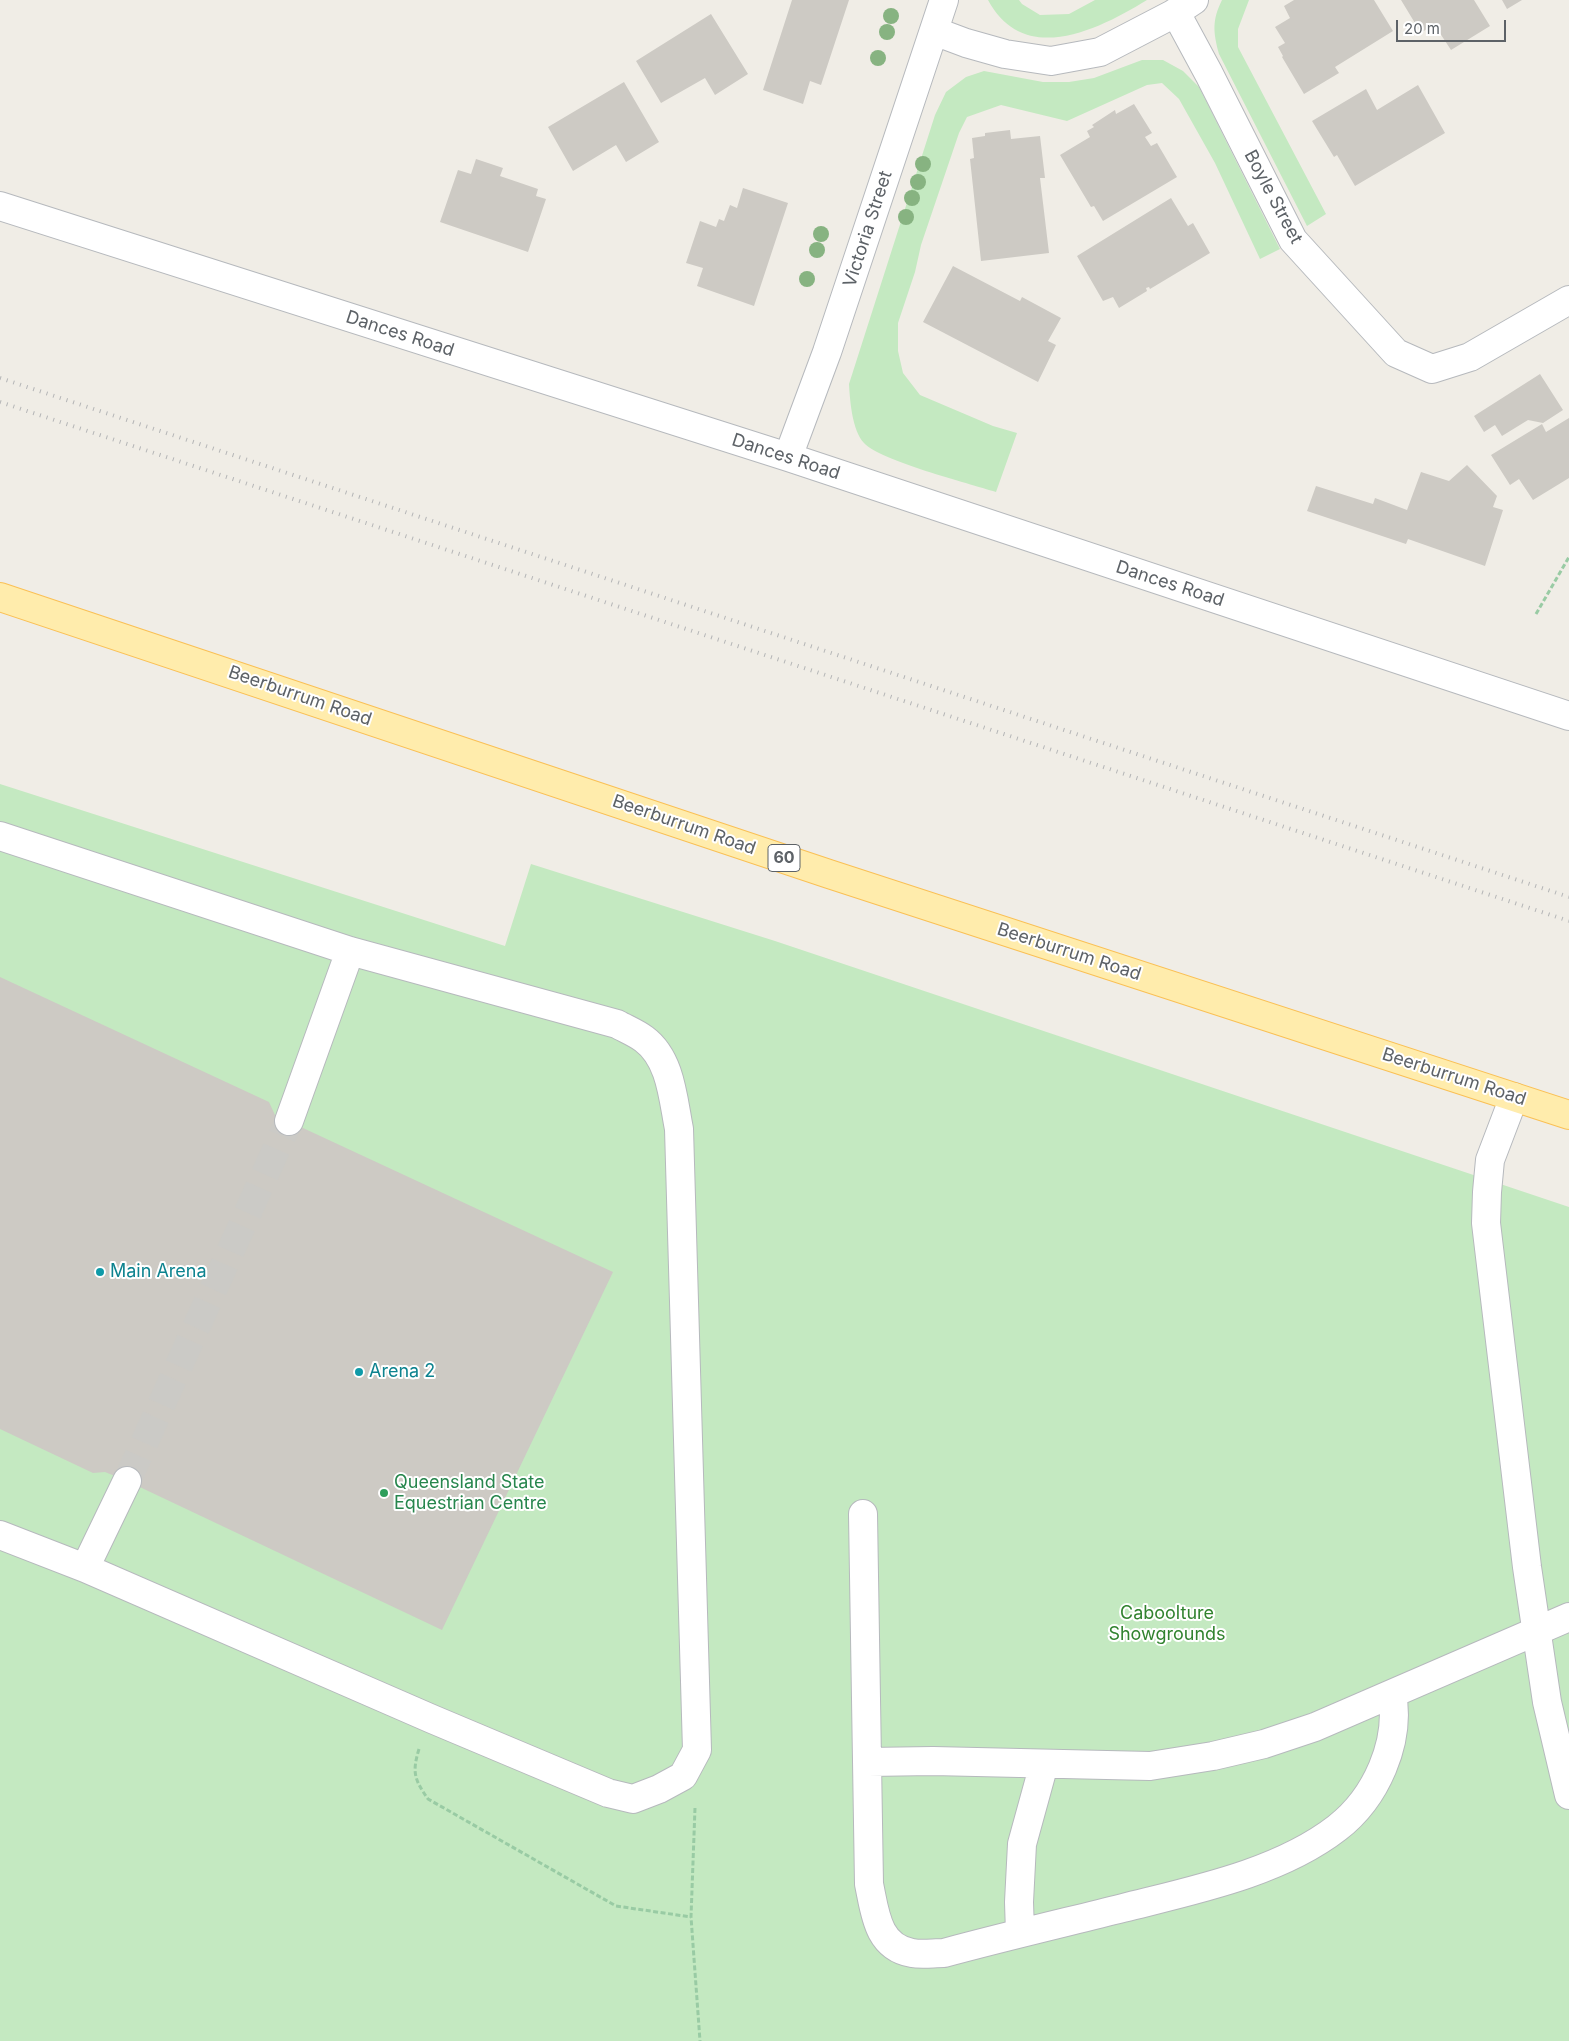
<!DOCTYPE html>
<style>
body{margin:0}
#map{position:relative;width:1569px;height:2041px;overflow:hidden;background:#f0ede6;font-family:Inter,sans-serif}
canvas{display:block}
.scale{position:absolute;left:1396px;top:20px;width:110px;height:22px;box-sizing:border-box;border:2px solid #5d6267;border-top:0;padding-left:6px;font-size:15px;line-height:18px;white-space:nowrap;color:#5d6267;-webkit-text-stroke:4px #fff;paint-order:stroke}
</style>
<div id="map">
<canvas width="1569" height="2041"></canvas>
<div class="scale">20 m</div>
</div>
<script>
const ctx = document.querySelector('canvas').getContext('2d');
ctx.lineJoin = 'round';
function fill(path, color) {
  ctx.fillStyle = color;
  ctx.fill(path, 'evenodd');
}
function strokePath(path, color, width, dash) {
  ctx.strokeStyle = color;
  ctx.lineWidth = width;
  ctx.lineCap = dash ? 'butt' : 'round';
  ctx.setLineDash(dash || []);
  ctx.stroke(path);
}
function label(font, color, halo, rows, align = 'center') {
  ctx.font = font + ' Inter,sans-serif';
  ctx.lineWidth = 4;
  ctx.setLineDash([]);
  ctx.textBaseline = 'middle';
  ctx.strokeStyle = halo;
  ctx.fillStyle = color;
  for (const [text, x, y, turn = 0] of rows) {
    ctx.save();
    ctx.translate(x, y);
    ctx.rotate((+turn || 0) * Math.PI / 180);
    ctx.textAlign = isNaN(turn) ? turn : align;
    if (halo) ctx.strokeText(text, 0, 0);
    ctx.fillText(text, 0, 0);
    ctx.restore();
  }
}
fill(new Path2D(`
 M988,0h31l3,4 18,11 29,-1 26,-14h52c-49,30 -123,67 -159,0z
 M1222,0h27l-11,29v18l88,167 -19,12 -88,-172c-6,-22 -7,-34 3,-54z
 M1142,60h21l20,11 16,16 81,162 -20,10 -45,-96 -36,-64 -17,-16 -15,2 -80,36 -66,-16 -34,12 -8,16 -38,112 -6,27 -17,51v28l5,22 17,22 73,31 24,7 -21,59c-28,-9 -115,-31 -132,-49 -12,-13 -14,-42 -15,-59l86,-269 11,-23 20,-15 18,-6 59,11h26l25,-4z
 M0,784l505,162 26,-82 244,77 794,266v834h-1569z`), '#c4e9c1');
fill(new Path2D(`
 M792,0h57l-28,85 -11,-4 -7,23 -40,-14z
 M1294,0h80l19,31 -58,36 4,6 -35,21 -22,-37 1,-1 -5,-9 7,-4 -10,-16 15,-9 -6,-12z
 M1401,0h73l16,26 -39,24 -17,-26 -13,9z
 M1502,0h20l-15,9z
 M711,14l37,60 -33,21 -10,-17 -44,25 -25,-42z
 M624,82l35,60 -33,20 -10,-17 -43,26 -25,-44z
 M1418,85l27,48 -90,53 -18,-31 -3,2 -22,-36 54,-32 11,21z
 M1134,104l18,29 -7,4 6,9 6,-3 20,34 -74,44 -9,-15 -3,1 -31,-52 30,-18 -3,-6 7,-4 -2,-2 23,-15 1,4z
 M1010,130l1,9 29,-3 5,42h-5l9,75 -68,8 -11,-102 4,-1 -2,-20 13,-2v-3z
 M476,159l27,9 -3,8 38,13 -2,7 10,3 -18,53 -88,-30 18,-52 13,4z
 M743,188l45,15 -34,103 -57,-20 6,-18 -17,-5 14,-42 16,6 3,-8 5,2 6,-16 7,3z
 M1171,198l17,28 5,-3 17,30 -60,36 -1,-2 -3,1 1,3 -28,17 -6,-11 -10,4 -26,-45z
 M953,266l67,35 2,-4 39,21 -13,23 8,4 -18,37 -115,-60z
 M1540,374l23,36 -20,13 -15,-3 -26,16 -7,-11 -11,7 -10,-16z
 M1569,418v60l-36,22 -14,-21 -9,6 -19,-30 51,-31 4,8z
 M1467,465l30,31 -4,11 10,3 -18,56 -77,-27 -2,5 -99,-33 9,-25 57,18 2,-6 32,12 14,-38 28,9z
 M0,977l269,125 6,13 338,157 -171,358 -315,-149 -22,-9 -12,1 -93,-44z`), '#cdcac4');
strokePath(new Path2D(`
 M127,1481l162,-360`), '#cbcac6', 28, [28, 14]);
const minor = new Path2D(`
 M1176,13l33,61 84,166 103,113 36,16 38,-12 99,-57
 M934,31l32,12 39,11 46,7 49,-9 73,-38 21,-14
 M0,206l788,251 781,259
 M788,457l39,-105 117,-352
 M0,836l350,115 267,73c9,5 19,9 27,15 27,20 29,60 35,90l18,621 -14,26 -24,13 -26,10 -25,-6 -176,-74 -347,-151 -85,-33
 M1514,1097l-24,63 -3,32 -1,31 41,344 20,135 22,93
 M289,1121l61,-170
 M863,1514l6,370c6,28 8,63 43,69 10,2 21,0 32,0 59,-16 119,-30 179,-45 71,-18 156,-35 214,-80 39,-30 64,-86 55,-134
 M85,1568l42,-87
 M868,1762l65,-1 217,5 63,-10 51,-12 51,-17 254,-110
 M1020,1933l-1,-31 3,-58 22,-80`);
const major = new Path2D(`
 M0,597l829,277 740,241`);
strokePath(minor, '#b6b9bd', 30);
strokePath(major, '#fac055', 30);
strokePath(new Path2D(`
 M1536,614l33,-57
 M419,1749c-7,23 -5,30 9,50l188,107 75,11
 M695,1808l-4,109 9,124`), '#99cba4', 3, [5, 2.5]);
strokePath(minor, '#fff', 28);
strokePath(major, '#ffecac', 28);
strokePath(new Path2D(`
 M0,378l1569,519
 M0,402l1569,519`), '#b4b5b6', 4, [1, 6]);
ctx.fillStyle = '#87b381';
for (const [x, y] of [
 [891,16],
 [887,32],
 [878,58],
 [923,164],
 [918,182],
 [912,198],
 [906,217],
 [821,234],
 [817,250],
 [807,279]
]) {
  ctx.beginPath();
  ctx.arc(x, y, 8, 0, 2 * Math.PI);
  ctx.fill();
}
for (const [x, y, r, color] of [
 [100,1272,5,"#0f9aa8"],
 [359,1372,5,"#0f9aa8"],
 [384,1493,5,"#2e9e5b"]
]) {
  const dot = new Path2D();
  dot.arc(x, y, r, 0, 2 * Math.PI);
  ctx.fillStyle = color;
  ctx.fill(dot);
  strokePath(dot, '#fff', 2);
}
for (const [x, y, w] of [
 [784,858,32]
]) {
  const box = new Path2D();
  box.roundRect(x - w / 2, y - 13.5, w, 27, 4);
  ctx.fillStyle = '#fff';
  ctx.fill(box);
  strokePath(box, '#5d6267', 1);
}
label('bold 16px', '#5d6267', null, [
 ["60",784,858]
]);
label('18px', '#5d6267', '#fff', [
 ["Boyle Street",1273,197,62],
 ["Victoria Street",868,229,-72],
 ["Dances Road",400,334,18],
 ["Dances Road",786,457,18],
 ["Dances Road",1170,584,18],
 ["Beerburrum Road",300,696,19],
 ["Beerburrum Road",684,825,19],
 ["Beerburrum Road",1069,952,18],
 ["Beerburrum Road",1454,1077,18]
]);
label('18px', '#0d838f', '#fff', [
 ["Main Arena",110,1272],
 ["Arena 2",369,1372]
], 'left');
label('18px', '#27864d', '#fff', [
 ["Queensland State",394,1483],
 ["Equestrian Centre",394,1504]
], 'left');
label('18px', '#31832f', '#fff', [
 ["Caboolture",1167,1614],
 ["Showgrounds",1167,1635]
]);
</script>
